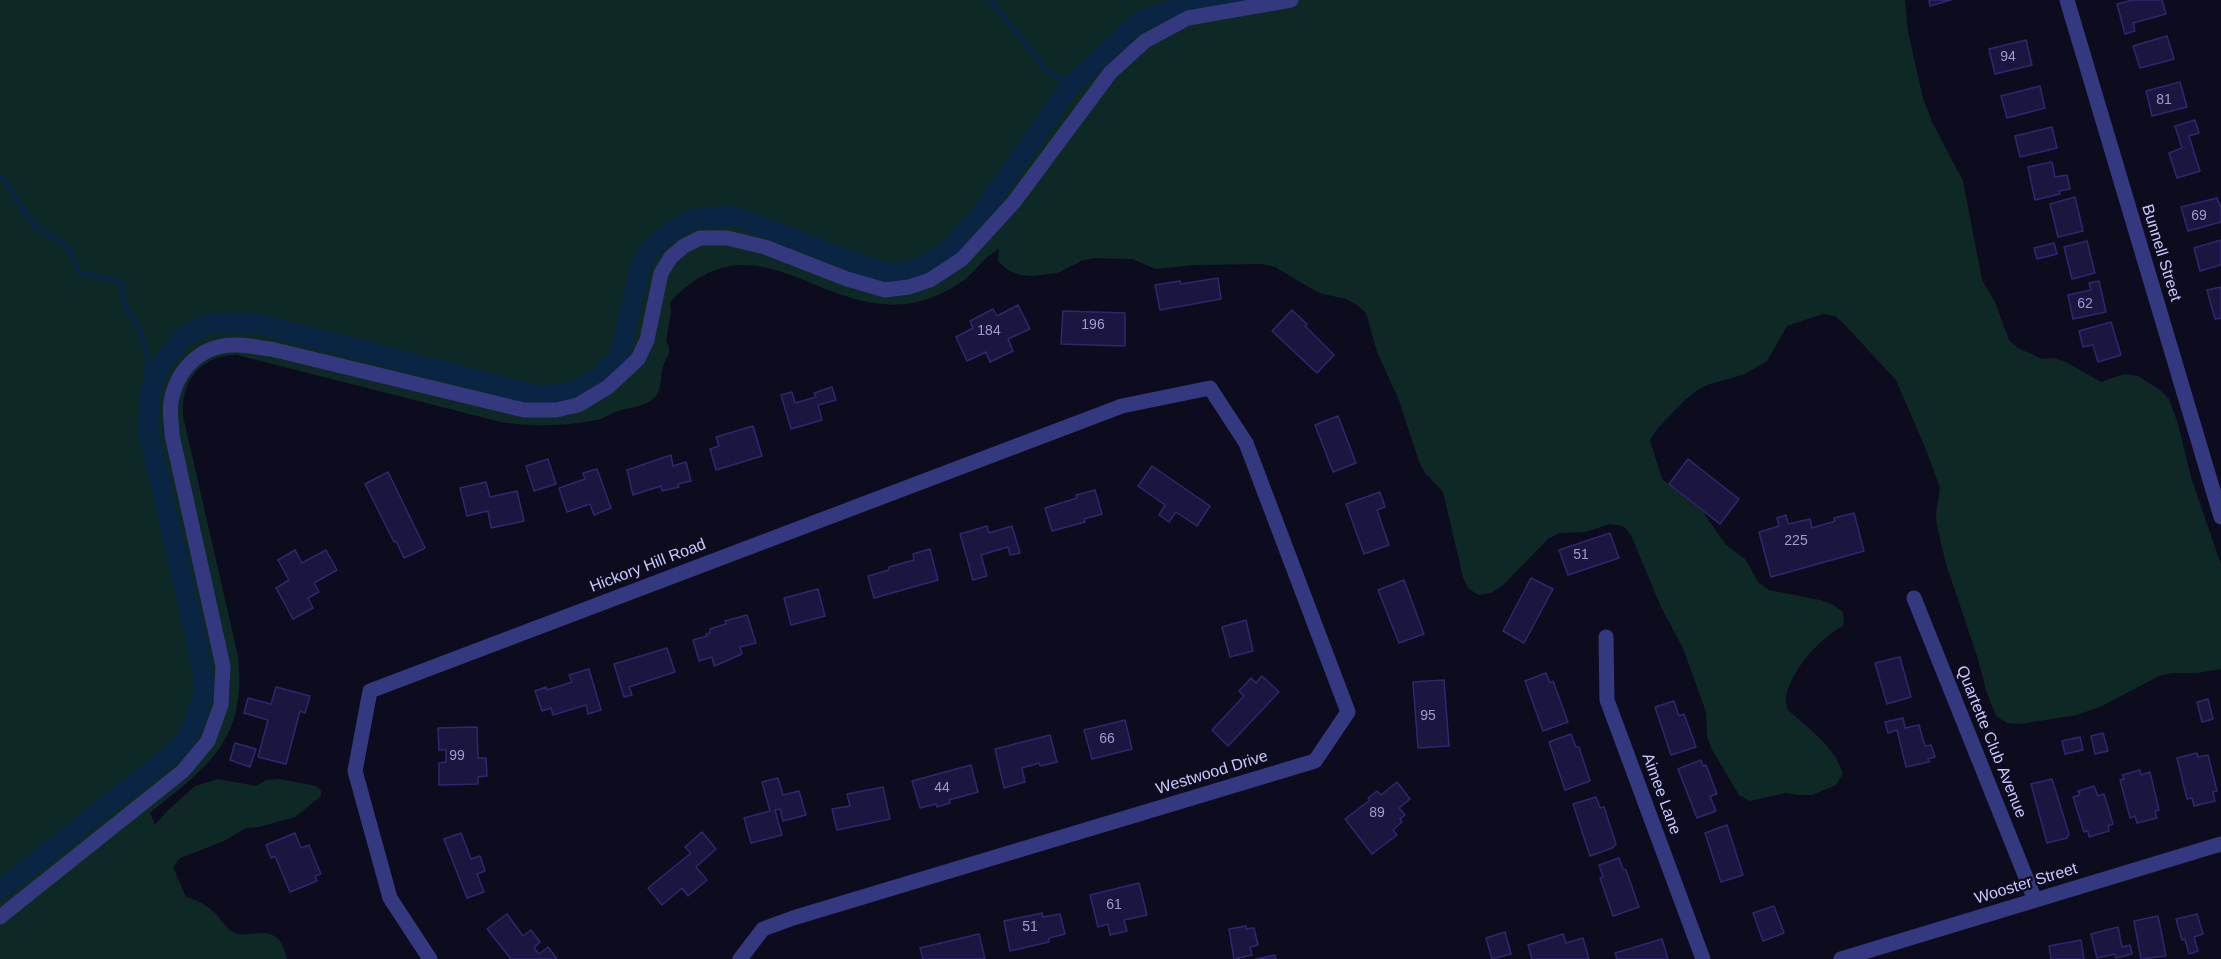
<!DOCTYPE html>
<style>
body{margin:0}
canvas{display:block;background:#0d0b1e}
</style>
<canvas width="2221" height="959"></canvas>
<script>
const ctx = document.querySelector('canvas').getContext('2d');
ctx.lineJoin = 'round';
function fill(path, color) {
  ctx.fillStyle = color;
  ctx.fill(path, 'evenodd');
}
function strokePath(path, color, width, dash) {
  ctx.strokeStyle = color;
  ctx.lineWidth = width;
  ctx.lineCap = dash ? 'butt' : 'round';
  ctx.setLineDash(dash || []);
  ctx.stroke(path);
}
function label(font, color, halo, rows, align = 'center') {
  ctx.font = font + ' Arial,sans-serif';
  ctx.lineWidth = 4.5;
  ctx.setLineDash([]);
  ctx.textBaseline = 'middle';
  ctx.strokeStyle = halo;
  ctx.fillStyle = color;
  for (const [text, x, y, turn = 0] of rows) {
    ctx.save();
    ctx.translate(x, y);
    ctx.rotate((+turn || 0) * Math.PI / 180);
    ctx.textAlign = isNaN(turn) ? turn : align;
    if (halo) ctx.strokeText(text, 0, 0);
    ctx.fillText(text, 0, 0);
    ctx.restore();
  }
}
fill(new Path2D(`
 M0,0h1905l3,32 15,66 9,24 31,59 19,99 13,22 14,38 9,8 24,11 12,-1 12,4 35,20 23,-8 14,2 22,14 9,9 9,25 13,53 30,88v104l-24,4h-25l-13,3 -57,30 -25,9 -57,9 -13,-1 -11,-7 -9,-23 -10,-37 -31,-92 -9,-38 -1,-13 4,-25 -13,-36 -31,-72 -52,-56 -9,-8 -12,-2 -36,12 -20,35 -22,13 -38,11 -11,6 -10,8 -29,30 -7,11 12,39 41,33 22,32 21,16 12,22 11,8 51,10 12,4 11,8 1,13c-24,13 -52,44 -58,71 -1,4 1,10 2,14 20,18 48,38 55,64l-7,11 -24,10h-13l-13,-2 -36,8 -11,-6 -28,-47 -4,-12 -1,-24 -23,-64 -22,-41 -30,-72 -8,-9 -13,-2 -24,8 -26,1 -11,5 -47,48 -11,7 -13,2 -10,-7 -5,-11 -20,-85 -18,-19 -6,-11 -20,-62 -22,-48 -11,-39 -9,-8 -11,-6 -27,-6 -44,-26 -13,-3 -68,1 -38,4 -24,-10 -38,-1 -13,3 -24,12 -25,3 -12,-1 -12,-5 -10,-9 1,-12c-12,6 -20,17 -30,27 -15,13 -37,23 -57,27 -93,16 -155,-92 -242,-1l1,9 -5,30c8,12 -1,16 -4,29 -1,7 -1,20 -6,26 -10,11 -26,11 -38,15 -7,2 -14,8 -21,9 -35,6 -61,7 -96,2l-264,-67c-35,-1 -57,26 -54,61l55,240c9,84 -29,109 -88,157l5,12 12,-14 28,-25 23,-7 38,7 11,-6 12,-1 37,7 5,5v5l-26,21 -36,10 -13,1 -22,13 -44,17 -7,9 13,30c11,3 21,8 29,16 6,6 12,17 20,20 14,5 29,-6 42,5 6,5 8,14 10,21h-287z`), '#0e2825');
strokePath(new Path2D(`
 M991,0l56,71 24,14
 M0,176l11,13 22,36 34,21 13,27 42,9 1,19 17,30 8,26 -2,17 4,20`), '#0a2543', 5);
strokePath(new Path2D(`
 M0,890l172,-136 14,-14 9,-20 8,-26v-21l-8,-40 -47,-202 2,-37 8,-26 25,-31 29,-14 48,1 280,72 30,-3 31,-17 19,-21 21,-92 11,-16 18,-15 23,-13 38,-3 28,9 102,40 32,9 29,-7 26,-17 33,-36 90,-129 69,-64 43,-15 54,-6`), '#0a2543', 20);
const building = new Path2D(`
 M1929,0h22l-21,6z
 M2133,0h29l4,14 -33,9 2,8 -10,3 -8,-30z
 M2167,36l7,23 -34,9 -7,-22z
 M2026,40l6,25 -37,9 -6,-25z
 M2180,82l7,25 -35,9 -6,-25z
 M2040,86l5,22 -38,10 -6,-22z
 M2195,120l4,13 -10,3 11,35 -23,7 -8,-25 13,-5 -7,-22z
 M2052,127l5,21 -37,9 -5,-21z
 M2052,162l3,15 12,-2 3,14 -11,2 1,3 -25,6 -7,-33z
 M2075,197l8,34 -25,6 -8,-33z
 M2217,198l4,10v14l-33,9 -7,-24z
 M2221,240v25l-21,6 -6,-23z
 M2087,241l8,32 -23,6 -8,-32z
 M2054,243l3,11 -20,5 -3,-11z
 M1218,278l3,21 -61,11 -5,-25 25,-4 1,3z
 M2099,281l7,31 -33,7 -5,-24 23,-5 -2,-7z
 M2221,287v31l-6,1 -8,-29z
 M1018,305l12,24 -22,10 5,12 -23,11 -4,-10 -19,9 -11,-24 17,-9 -3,-7 23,-12 4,7z
 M1292,310l15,14 -2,2 29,29 -17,18 -45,-42z
 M1063,311l62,2v33l-64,-2z
 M2111,322l10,33 -23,7 -5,-17 -10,2 -4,-16z
 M832,387l4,13 -18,5 4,15 -31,9 -10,-34 11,-3 3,11 21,-6 -2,-4z
 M1338,416l18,47 -23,9 -18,-47z
 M753,426l9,30 -46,14 -6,-21 9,-3 -3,-9z
 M671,455l2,11 13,-4 5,19 -13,3 1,3 -17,4 -1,-5 -28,9 -6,-25z
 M548,459l8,25 -22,7 -8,-25z
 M1688,459l51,40 -19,25 -51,-40z
 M1152,466l58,40 -13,20 -21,-14 -7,10 -10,-7 6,-10 -27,-19z
 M597,469l14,39 -17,7 -4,-11 -23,8 -8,-24 26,-9 -2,-6z
 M388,472l37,76 -21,10 -8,-17 -2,1 -29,-58z
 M486,482l4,15 27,-6 7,30 -33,7 -3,-17 -21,5 -7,-28z
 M1095,490l7,24 -18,5 1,3 -33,9 -7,-23 32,-10 -1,-3z
 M1380,492l5,15 -8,3 12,35 -25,9 -18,-50z
 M1854,513l10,38 -93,26 -12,-45 20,-6 -2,-8 9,-3 2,9 22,-5 2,9 23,-7 -1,-3z
 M987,526l2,7 23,-7 8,27 -10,2 -2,-8 -27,8 6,21 -14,4 -13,-46z
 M1610,533l9,25 -51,17 -9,-25z
 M930,549l8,31 -64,18 -6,-22 21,-6v-3l25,-7 -1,-6z
 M295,550l7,13 24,-13 11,20 -23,13 5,9 -11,6 5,10 -20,11 -17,-31 13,-8 -11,-20z
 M1531,578l22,11 -29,54 -21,-12z
 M1404,580l20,54 -25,9 -21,-53z
 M818,589l7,27 -34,9 -7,-27z
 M747,615l9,28 -16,4 2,7 -25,11 -3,1 -2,-9 -13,4 -6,-21 14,-4 -1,-2 4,-1v-4l16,-5 -1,-3z
 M1246,620l7,31 -23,6 -8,-30z
 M667,648l8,24 -46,15 3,8 -8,2 -10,-33z
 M1900,657l11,40 -24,7 -12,-41z
 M589,669l12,41 -13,4 -2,-9 -33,10 -2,-7 -9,3 -7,-20 11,-4 1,3 25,-8 -3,-7z
 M1546,673l4,10 3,-2 15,41 -25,9 -18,-50z
 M1262,676l17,16 -51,54 -16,-16 32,-34 -5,-5 12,-13 5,5z
 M1444,680l5,66 -31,2 -5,-66z
 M276,687l34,9 -5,17 -5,-2 -14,53 -28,-7 10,-37 -24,-7 4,-15 23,6z
 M2208,699l5,20 -11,3 -5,-20z
 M1674,701l5,15 5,-2 12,33 -25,8 -16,-48z
 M1903,718l2,10 14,-3 6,21 6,-1 4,12 -7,2 1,3 -23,5 -9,-37 -9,3 -3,-11z
 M1125,720l7,29 -40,10 -8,-29z
 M477,727l1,31h8l1,18 -9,1v7l-39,1v-22l7,-1v-12h-7l-1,-22z
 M2103,733l5,18 -13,3 -4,-18z
 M1571,734l5,13h3l11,34 -25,9 -16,-48z
 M1050,735l7,27 -17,4 -1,-3 -17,5 3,14 -21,6 -9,-39z
 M2080,737l3,13 -18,4 -3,-13z
 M235,743l21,6 -6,18 -20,-7z
 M2197,753l1,4 10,-2 9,36 -4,1 2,9 -21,5 -2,-8 -5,1 -10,-41z
 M1701,760l2,6 3,-1 11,29 -7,2 6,15 -19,7 -19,-49z
 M971,765l7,27 -29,8 1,3 -13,4 -1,-3 -16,4 -8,-27z
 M2140,770l1,5 9,-3 9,38 -4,1 2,7 -20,5 -2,-7 -5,2 -10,-38 4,-1 -2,-4z
 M778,778l5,17 16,-4 7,24 -23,6 -3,-12 -5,1 7,25 -31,8 -7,-25 26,-7 -8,-29z
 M2052,779l17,55 -2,4 -20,5 -16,-59z
 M1397,782l13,17 -11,9 6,7 -5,4 2,3 -9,8 4,5 -25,19 -27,-35 25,-19 -2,-2 9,-7 4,4z
 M2094,786l4,10 6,-2 9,30 -5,2 1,5 -20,6 -1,-6 -4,1 -11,-35 7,-2 -2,-4z
 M883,787l7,32 -53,11 -5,-21 18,-3 -3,-12z
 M1596,797l4,11 4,-1 12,37 -4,4 -22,8 -17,-52z
 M1727,825l16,50 -22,7 -16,-49z
 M702,832l14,17 -20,18 11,13 -19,16 -6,-8 -20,17 -14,-17 43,-35 -6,-6z
 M295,833l6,15 8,-3 12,29 -6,2 2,5 -27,11 -15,-36 -4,2 -5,-13z
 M461,833l10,26 9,-3 5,15 -8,3 7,18 -17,6 -23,-59z
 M1619,858l4,11 3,1 13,37 -26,9 -13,-38 3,-1 -4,-12z
 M1139,883l8,32 -23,5 3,11 -17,4 -2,-11 -10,3 -8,-32z
 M1774,906l10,27 -21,8 -10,-28z
 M1042,913l1,4 17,-3 5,20 -16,4v4l-39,9 -6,-30z
 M507,914l16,22 8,-6 9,12 -6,6 5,6 9,-7 9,12h-46l-24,-30z
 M2197,914l6,20 -9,3 4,14 -9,3 -4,-15 -3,1 -6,-21z
 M2158,916l8,40 -25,3 -7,-38z
 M1246,926v3l8,-1 4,17 -8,2 2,8 -18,4 -5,-30z
 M2118,927l4,20 8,-2 2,9 -16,4 -1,-4 -18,4 -6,-24z
 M1505,932l6,22 -19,5 -6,-21z
 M979,934l6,25h-62l-3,-11z
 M1563,934l3,9 17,-5 6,21h-57l-4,-14z
 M1662,939l6,20h-51l-2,-6z
 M2081,940l3,19h-33l-2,-13z
 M1275,955l1,4h-20z`);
fill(building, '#1b1640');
strokePath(building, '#2f276d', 1.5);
strokePath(new Path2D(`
 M2067,0l154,517
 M1914,598l121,302
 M1606,637l1,63 96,259
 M0,917l183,-146 25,-30 13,-36 2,-39 -51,-231c0,-10 -3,-22 -1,-33 5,-31 29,-57 63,-57 12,-1 25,3 37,4l253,61h32l22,-5 30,-18 30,-28 9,-19 14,-67 10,-16 13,-11 16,-8h27l38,9 82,32 38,11 24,-3 21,-7 32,-21 52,-57 96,-129 35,-32 43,-23 103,-18
 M430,959l-40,-61 -35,-127 15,-80 752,-285 88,-18 36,55 102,269 -33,49 -522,157 -30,11 -23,30
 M1841,959l380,-115`), '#34387f', 15);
label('14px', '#9e9ccf', null, [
 ["94",2008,57],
 ["81",2164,100],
 ["69",2199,216],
 ["62",2085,304],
 ["196",1093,325],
 ["184",989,331],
 ["225",1796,541],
 ["51",1581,555],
 ["95",1428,716],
 ["66",1107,739],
 ["99",457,756],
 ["44",942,788],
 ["89",1377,813],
 ["61",1114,905],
 ["51",1030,927]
]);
label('16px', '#c9c8ff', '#0d0b1e', [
 ["Bunnell Street",2161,253,73],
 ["Hickory Hill Road",648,566,-21],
 ["Quartette Club Avenue",1991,742,68],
 ["Westwood Drive",1212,773,-17],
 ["Aimee Lane",1661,794,70],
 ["Wooster Street",2026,884,-17]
]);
</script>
